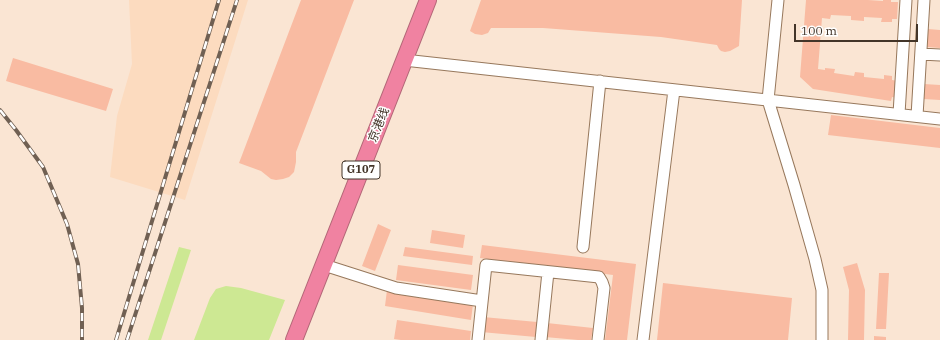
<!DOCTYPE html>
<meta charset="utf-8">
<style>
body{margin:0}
#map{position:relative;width:940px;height:340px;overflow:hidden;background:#fae5d3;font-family:"IBM Plex Serif",serif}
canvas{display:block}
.scale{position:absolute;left:794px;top:24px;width:124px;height:18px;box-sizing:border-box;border:2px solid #433529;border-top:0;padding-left:5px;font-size:12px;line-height:14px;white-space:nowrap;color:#433529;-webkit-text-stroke:3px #fff;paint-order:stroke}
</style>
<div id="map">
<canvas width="940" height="340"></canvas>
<div class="scale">100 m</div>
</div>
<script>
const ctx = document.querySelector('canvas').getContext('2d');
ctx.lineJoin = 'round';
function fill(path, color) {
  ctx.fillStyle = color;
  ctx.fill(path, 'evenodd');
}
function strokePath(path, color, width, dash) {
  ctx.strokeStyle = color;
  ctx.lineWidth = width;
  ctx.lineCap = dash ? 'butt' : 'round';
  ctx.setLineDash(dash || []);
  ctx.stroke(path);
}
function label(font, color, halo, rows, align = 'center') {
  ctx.font = font + ' "IBM Plex Serif","Noto Sans SC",serif';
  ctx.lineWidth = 3;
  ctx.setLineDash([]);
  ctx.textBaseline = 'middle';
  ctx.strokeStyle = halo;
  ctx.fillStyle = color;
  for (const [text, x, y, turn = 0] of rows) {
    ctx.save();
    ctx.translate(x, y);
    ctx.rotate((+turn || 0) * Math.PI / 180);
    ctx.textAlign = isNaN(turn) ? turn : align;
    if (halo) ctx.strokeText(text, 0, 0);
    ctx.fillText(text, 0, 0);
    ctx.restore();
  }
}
fill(new Path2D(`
 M129,0h119l-63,200 -75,-23 7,-61 15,-52z`), '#fcdbbf');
fill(new Path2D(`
 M179,247l12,3 -30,90h-13z
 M226,286l15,2 44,12 -16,40h-75l16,-42 6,-9z`), '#cde893');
fill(new Path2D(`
 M301,0h53l-58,152v10l-2,10 -5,5 -6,2 -7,1 -5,-1 -10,-8 -22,-8z
 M481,0h261l-3,46 -9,5 -5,1 -4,-1 -2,-2 -2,-4 -56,-8 -118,-9h-52l-3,5 -6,2 -7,-1 -5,-3z
 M806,0h62l15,1v-1h8v2h7l-1,17h-5v3h-11l1,-4 -18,-1v4l-13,-1v-4l-20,-1 -1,4 -8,-1 -4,51 7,1v-2l10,1 -1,4 20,3 1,-4 9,1v4l20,2v-4l8,1v4l6,1 -1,17 -5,-1 -1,4 -78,-12 -13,-12z
 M928,29l12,1v18l-13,-1z
 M13,58l100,31 -7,22 -100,-30z
 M924,84l16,1v15l-17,-1z
 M831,115l109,13v20l-112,-13z
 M378,224l13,6 -16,41 -13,-5z
 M432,230l33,5 -2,13 -33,-5z
 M482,245l154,19 -9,76h-22l8,-65 -133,-17z
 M405,247l68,9 -1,9 -69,-9z
 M857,263l8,27 -1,50h-16l1,-50 -6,-23z
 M398,265l75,10 -2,15 -75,-10z
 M879,273h10l-3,56h-10z
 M663,283l129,15 -4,42h-131z
 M387,290l86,14 -2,16 -86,-14z
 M483,317l54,5 -1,15 -55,-5z
 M397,320l74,11 -1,9h-69l-7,-1z
 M547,323l46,5 -2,12h-13l-33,-3z
 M874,336l12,1v3h-12z`), '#f9bba2');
const minor = new Path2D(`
 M778,0l-10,100 26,85 21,74 7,31v50
 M921,54l19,1
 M404,60l536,59
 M899,114l7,-114
 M917,116l7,-116
 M583,247l17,-166
 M324,265l72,23 86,13
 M478,340l8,-75 113,12 3,5 2,6 -6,52
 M541,340l7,-68
 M643,340l31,-250`);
const highway = new Path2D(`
 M294,340l134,-340`);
strokePath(minor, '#97785c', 13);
strokePath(highway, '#b36777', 18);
strokePath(minor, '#fff', 11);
strokePath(highway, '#f082a1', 16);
const rail = new Path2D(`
 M0,110l16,20 27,37 24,57 11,40 4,44v32
 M116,340l103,-340
 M127,340l110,-340`);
strokePath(rail, '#706053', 4);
strokePath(rail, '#fff', 2.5, [8]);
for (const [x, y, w] of [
 [361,170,38]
]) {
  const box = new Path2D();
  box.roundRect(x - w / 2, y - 9, w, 18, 3);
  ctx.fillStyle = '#fff';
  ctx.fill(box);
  strokePath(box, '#433529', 1);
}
label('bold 11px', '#433529', null, [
 ["G107",361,170]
]);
label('12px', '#433529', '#fff', [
 ["京港线",379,125,-68]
]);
</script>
